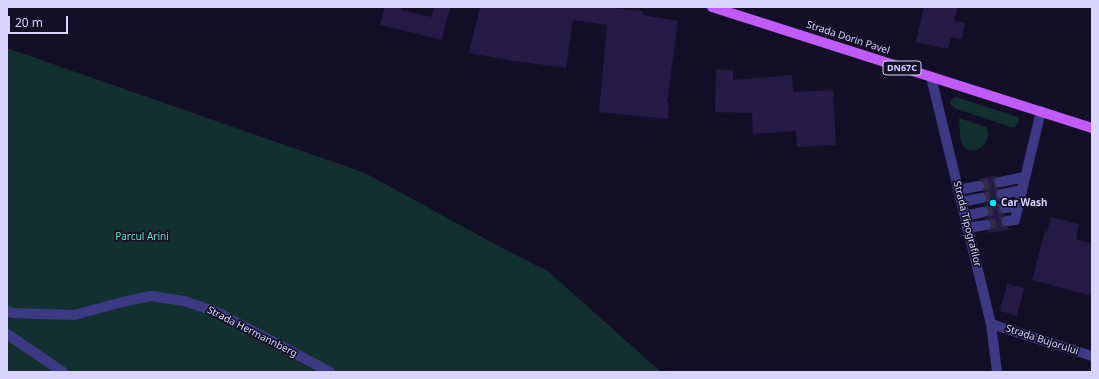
<!DOCTYPE html>
<style>
body{margin:0}
#map{position:relative;width:1099px;height:379px;overflow:hidden;background:#130f26;font-family:"Noto Sans",sans-serif}
canvas{display:block}
.frame{position:absolute;inset:0;border:8px solid #d9d4ff;pointer-events:none}
.scale{position:absolute;left:8px;top:16px;width:60px;height:18px;box-sizing:border-box;border:2px solid #d9d4ff;border-top:0;padding-left:5px;font-size:12px;line-height:14px;white-space:nowrap;color:#d9d4ff;-webkit-text-stroke:3px #130f26;paint-order:stroke}
</style>
<div id="map">
<canvas width="1099" height="379"></canvas>
<div class="frame"></div>
<div class="scale">20 m</div>
</div>
<script>
const ctx = document.querySelector('canvas').getContext('2d');
ctx.lineJoin = 'round';
function fill(path, color) {
  ctx.fillStyle = color;
  ctx.fill(path, 'evenodd');
}
function strokePath(path, color, width, dash) {
  ctx.strokeStyle = color;
  ctx.lineWidth = width;
  ctx.lineCap = dash ? 'butt' : 'round';
  ctx.setLineDash(dash || []);
  ctx.stroke(path);
}
function label(font, color, halo, rows, align = 'center') {
  ctx.font = font + ' "Noto Sans",sans-serif';
  ctx.lineWidth = 3.5;
  ctx.setLineDash([]);
  ctx.textBaseline = 'middle';
  ctx.strokeStyle = halo;
  ctx.fillStyle = color;
  for (const [text, x, y, turn = 0] of rows) {
    ctx.save();
    ctx.translate(x, y);
    ctx.rotate((+turn || 0) * Math.PI / 180);
    ctx.textAlign = isNaN(turn) ? turn : align;
    if (halo) ctx.strokeText(text, 0, 0);
    ctx.fillText(text, 0, 0);
    ctx.restore();
  }
}
fill(new Path2D(`
 M7,48l358,125 139,76 45,23 112,100h-654z
 M956,97l62,20 1,4 -4,6h-4l-57,-19 -4,-5 1,-3z
 M959,118l27,9c2,4 3,8 1,12 -2,9 -16,16 -23,8 -5,-7 -4,-20 -5,-29z`), '#12302f');
fill(new Path2D(`
 M385,7h16v3l30,7 3,-10h16l-8,33 -62,-15z
 M480,7h123l40,4v4l35,6 -11,81 2,1 -1,16 -69,-7 8,-87 -34,-5 -7,48 -51,-7 -46,-8z
 M924,7h34l-4,14 11,2 -3,16 -11,-2 -3,12 -32,-7z
 M716,70h17v10l59,-5 1,17 40,-2 3,55 -39,2 -1,-16 -43,3 -1,-21 -37,-1z
 M999,175l-3,2 -2,3 1,6 4,2 -3,4v3l1,4 6,1 1,2 -5,3v4l3,5 4,1 -5,3v4l3,5h4l1,3 -22,3v-2l5,-3v-4l-3,-5h-4l4,-5v-3l-2,-4 -5,-3 4,-1 1,-3 -1,-6 -4,-2 3,-4v-3l-1,-4 -6,-2z
 M1051,217l28,7 -3,15 16,5v52l-60,-16 13,-49 2,1z
 M1007,284l17,4 -7,28 -17,-5z`), '#241b47');
strokePath(new Path2D(`
 M979,186l21,-4
 M981,198l21,-4
 M983,212l22,-4
 M986,225l21,-4`), '#312d47', 10, [10, 5]);
strokePath(new Path2D(`
 M931,77l60,247 6,48
 M1000,182l25,-5
 M958,190l21,-4
 M1002,194l20,-4
 M961,202l20,-4
 M1005,208l13,-2
 M965,216l18,-4
 M1007,221l8,-1 26,-109
 M967,228l19,-3
 M7,311l5,2 63,2 47,-13 29,-6 33,5 33,11 113,60
 M991,324l101,32
 M7,334l56,38`), '#3d3a85', 10);
strokePath(new Path2D(`
 M712,7l380,121`), '#c25bff', 10);
for (const [x, y, r, color] of [
 [993,203,4,"#00e5ff"]
]) {
  const dot = new Path2D();
  dot.arc(x, y, r, 0, 2 * Math.PI);
  ctx.fillStyle = color;
  ctx.fill(dot);
  strokePath(dot, '#130f26', 1.5);
}
for (const [x, y, w] of [
 [902,68,38]
]) {
  const box = new Path2D();
  box.roundRect(x - w / 2, y - 7, w, 14, 3);
  ctx.fillStyle = '#130f26';
  ctx.fill(box);
  strokePath(box, '#d9d4ff', 1);
}
label('bold 9px', '#d9d4ff', null, [
 ["DN67C",902,68]
]);
label('10px', '#d9d4ff', '#130f26', [
 ["Strada Dorin Pavel",848,38,18],
 ["Strada Tipografilor",967,224,76],
 ["Strada Hermannberg",252,332,27],
 ["Strada Bujorului",1042,340,18]
]);
label('bold 10px', '#d9d4ff', '#130f26', [
 ["Car Wash",1001,203]
], 'left');
label('10px', '#5fe0c0', '#130f26', [
 ["Parcul Arini",142,237]
]);
</script>
